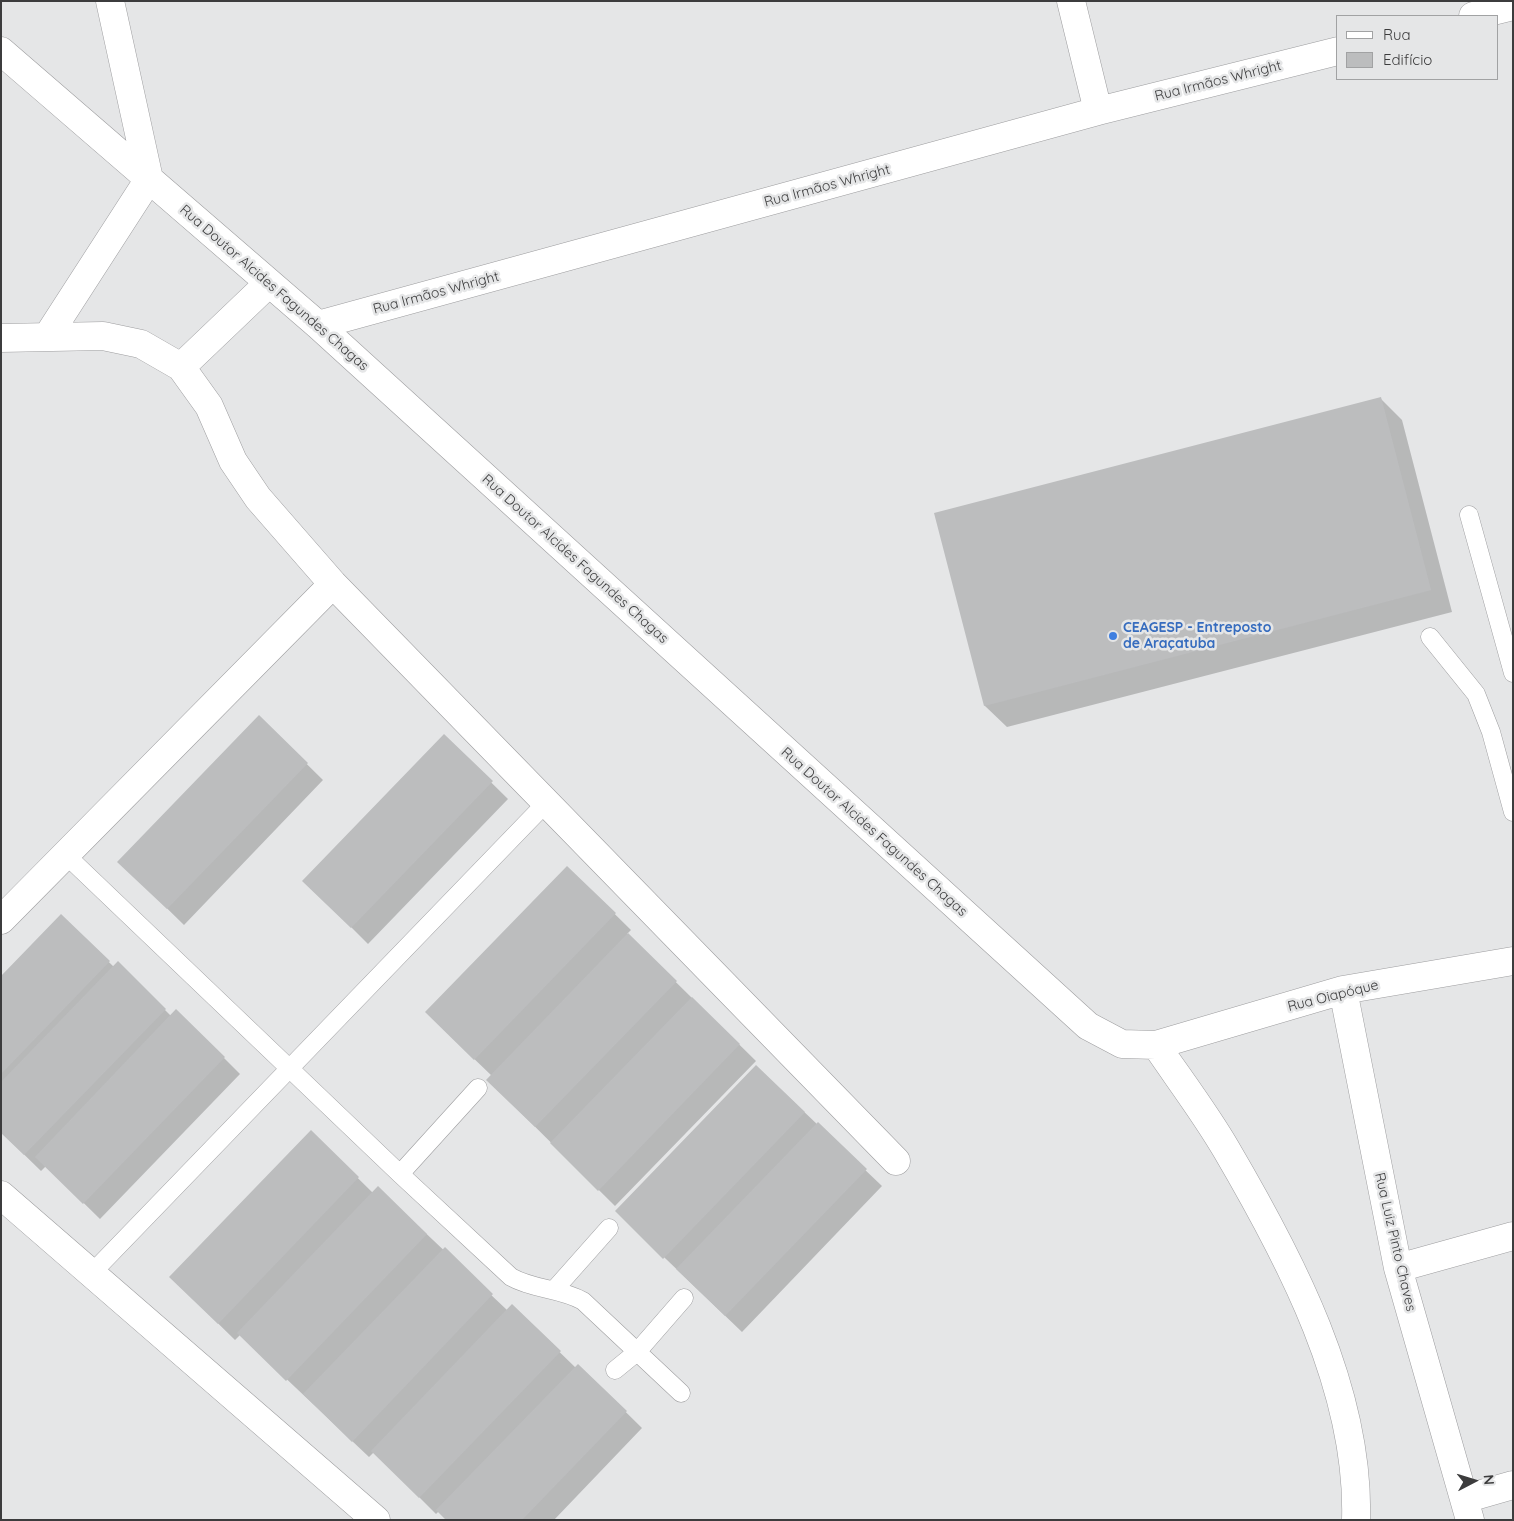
<!DOCTYPE html>
<meta charset="utf-8">
<style>
body{margin:0}
#map{position:relative;width:1514px;height:1521px;overflow:hidden;background:#e5e6e7;font-family:Quicksand,sans-serif}
canvas{display:block}
.frame{position:absolute;inset:0;border:2px solid #3c3c3d;pointer-events:none}
.legend{position:absolute;left:1336px;top:15px;width:162px;height:65px;box-sizing:border-box;background:#e5e6e7;border:1px solid #a1a2a3;margin:0;padding:6px 9px;list-style:none;font-size:15px;color:#3c3c3d}
.legend li{display:flex;align-items:center;gap:10px;height:25px}
.legend b{width:25px;border:1px solid #a1a2a3}
.north{position:absolute;left:1449px;top:1456px;width:50px;height:50px;-webkit-text-stroke:4px #e5e6e7;paint-order:stroke;rotate:85deg;font-size:14px;font-weight:700;line-height:20px;text-align:center;color:#3c3c3d}
.north::after{content:'';display:block;margin:auto;width:18px;height:22px;background:#3c3c3d;clip-path:polygon(50% 0,100% 100%,50% 72%,0 100%)}
</style>
<div id="map">
<canvas width="1514" height="1521"></canvas>
<div class="frame"></div>
<ul class="legend">
<li><b style="height:6px;background:#fff"></b>Rua</li>
<li><b style="height:14px;background:#bcbdbe"></b>Edifício</li>
</ul>
<div class="north">N</div>
</div>
<script>
const ctx = document.querySelector('canvas').getContext('2d');
ctx.lineJoin = 'round';
function fill(path, color) {
  ctx.fillStyle = color;
  ctx.fill(path, 'evenodd');
}
function strokePath(path, color, width, dash) {
  ctx.strokeStyle = color;
  ctx.lineWidth = width;
  ctx.lineCap = dash ? 'butt' : 'round';
  ctx.setLineDash(dash || []);
  ctx.stroke(path);
}
function label(font, color, halo, rows, align = 'center') {
  ctx.font = font + ' Quicksand,sans-serif';
  ctx.lineWidth = 5;
  ctx.setLineDash([]);
  ctx.textBaseline = 'middle';
  ctx.strokeStyle = halo;
  ctx.fillStyle = color;
  for (const [text, x, y, turn = 0] of rows) {
    ctx.save();
    ctx.translate(x, y);
    ctx.rotate((+turn || 0) * Math.PI / 180);
    ctx.textAlign = isNaN(turn) ? turn : align;
    if (halo) ctx.strokeText(text, 0, 0);
    ctx.fillText(text, 0, 0);
    ctx.restore();
  }
}
fill(new Path2D(`
 M1380,398l22,22 50,192 -445,115 -22,-21 -49,-192z
 M259,717l64,63 -139,145 -48,-47z
 M444,736l64,63 -140,145 -47,-47z
 M567,867l64,63 -4,4 129,127 -141,145 -111,-110 -12,-20 -49,-47z
 M61,916l53,51 4,-4 53,53 53,42 16,16 -140,145 -54,-53 -5,5 -40,-39v-154z
 M756,1066l126,120 -140,146 -126,-121z
 M311,1132l62,61 5,-5 129,122 5,-4 64,62 2,-3 64,63 -88,92h-106l-9,-9 -3,3 -62,-62 -5,5 -129,-122 -5,5 -48,-47z`), '#0003');
fill(new Path2D(`
 M1381,397l50,193 -447,116 -50,-193z
 M259,715l49,48 -141,146 -50,-47z
 M444,734l49,47 -142,147 -49,-47z
 M567,866l49,47 -142,147 -49,-48z
 M61,914l49,47 -109,113v-98z
 M628,933l49,48 -142,146 -49,-47z
 M118,961l48,48 -142,146 -23,-22v-51z
 M692,997l48,47 -142,147 -48,-48z
 M176,1009l49,48 -142,147 -48,-47z
 M756,1065l49,47 -142,147 -48,-48z
 M818,1122l49,47 -142,147 -49,-47z
 M311,1130l48,47 -141,147 -49,-47z
 M378,1186l49,48 -141,147 -49,-48z
 M445,1247l48,47 -141,148 -49,-48z
 M512,1304l49,47 -142,147 -48,-47z
 M578,1364l49,47 -105,109h-76l-10,-10z`), '#bcbdbe');
const service = new Path2D(`
 M1469,515l44,158
 M1430,637l46,57 15,38 22,80
 M67,856l333,318 111,103c23,13 49,11 72,24l98,92
 M400,1174l78,-86
 M91,1274l454,-470
 M554,1290l55,-62
 M615,1370l22,-18 47,-54`);
const minor = new Path2D(`
 M1071,1l27,110
 M1473,16l40,-10
 M1,51l317,274 770,701 34,18 34,1 187,-55 170,-29
 M318,325l780,-214 240,-60
 M47,337l102,-158 -39,-178
 M1,338l102,-2 38,8 40,23 28,39 24,55 25,37 75,86 563,577
 M181,367l88,-84
 M1,920l332,-336
 M1343,990l55,278 72,252
 M1156,1045c23,34 49,68 70,104 64,109 134,241 130,371
 M1,1195l375,325
 M1398,1268l115,-32
 M1464,1499l49,-14`);
strokePath(service, '#9d9d9f', 19);
strokePath(minor, '#9d9d9f', 29);
strokePath(service, '#fff', 18);
strokePath(minor, '#fff', 28);
for (const [x, y, r, color] of [
 [1113,636,5,"#3f7fe0"]
]) {
  const dot = new Path2D();
  dot.arc(x, y, r, 0, 2 * Math.PI);
  ctx.fillStyle = color;
  ctx.fill(dot);
  strokePath(dot, '#e5e6e7', 2);
}
label('14px', '#3c3c3d', '#e5e6e7', [
 ["Rua Irmãos Whright",1218,81,-14],
 ["Rua Irmãos Whright",827,186,-15],
 ["Rua Doutor Alcides Fagundes Chagas",274,288,41],
 ["Rua Irmãos Whright",436,293,-15],
 ["Rua Doutor Alcides Fagundes Chagas",575,559,42],
 ["Rua Doutor Alcides Fagundes Chagas",874,832,42],
 ["Rua Oiapóque",1333,996,-14],
 ["Rua Luiz Pinto Chaves",1395,1242,77]
]);
label('bold 14px', '#366cbe', '#e5e6e7', [
 ["CEAGESP - Entreposto",1123,628],
 ["de Araçatuba",1123,644]
], 'left');
</script>
